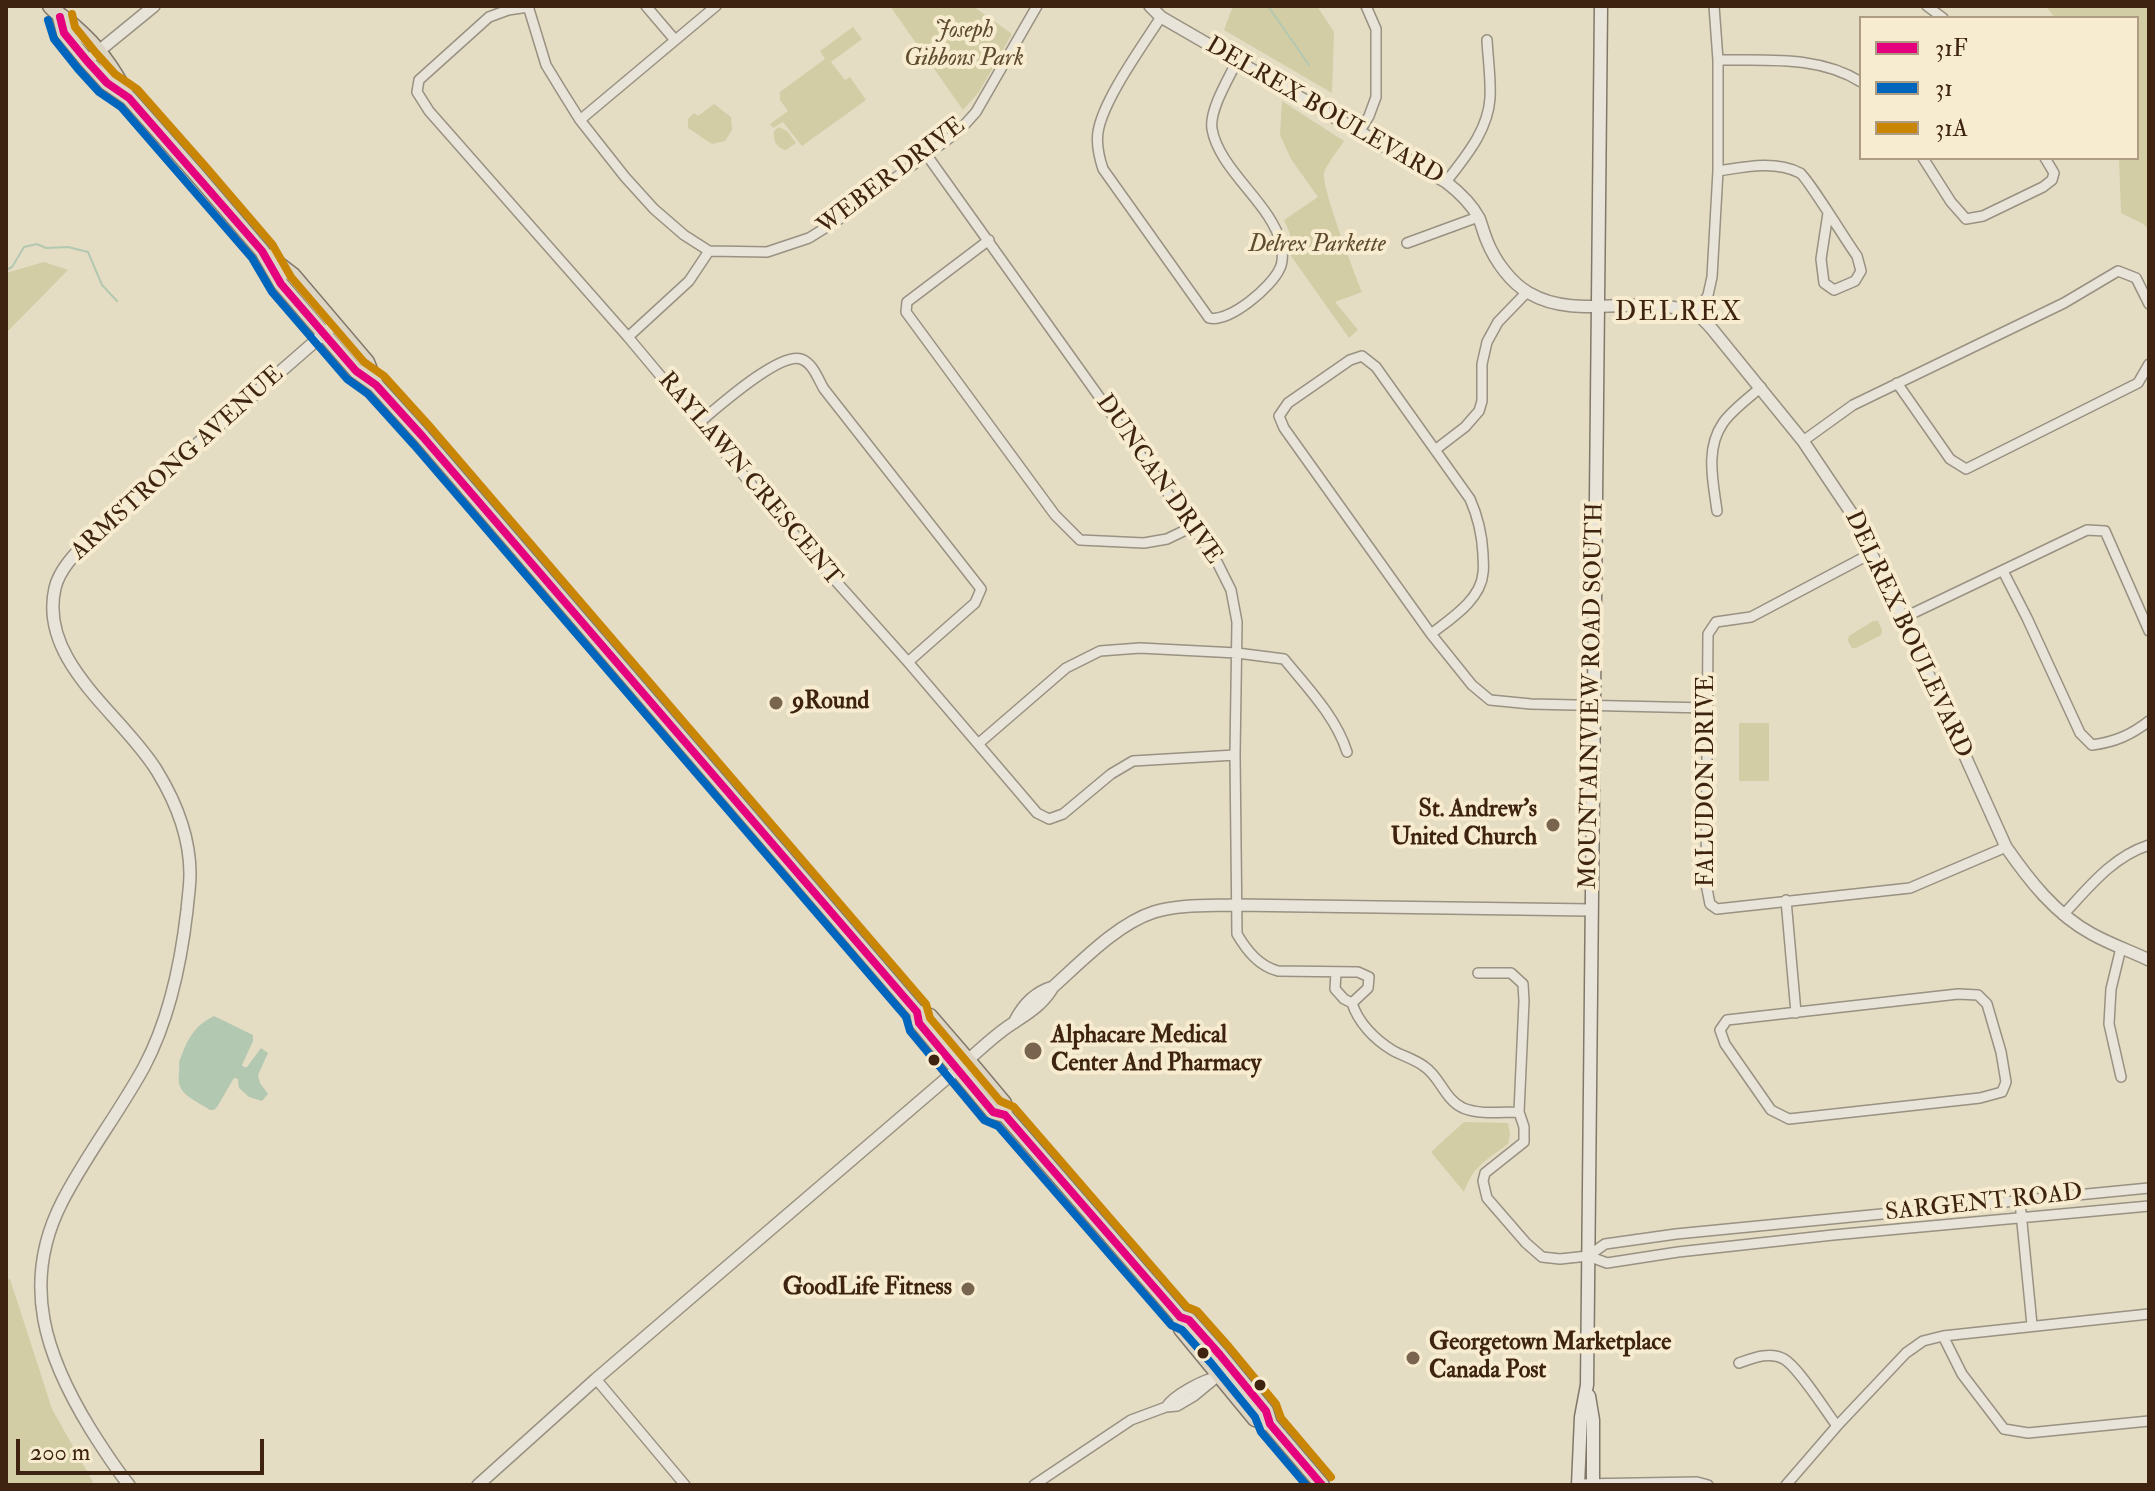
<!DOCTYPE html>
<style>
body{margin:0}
#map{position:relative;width:2155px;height:1491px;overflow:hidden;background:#e5dcc4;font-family:"IM FELL Double Pica",serif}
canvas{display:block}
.frame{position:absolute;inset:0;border:8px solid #3e2410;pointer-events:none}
.legend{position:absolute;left:1859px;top:16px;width:280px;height:144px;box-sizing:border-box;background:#f7ecd0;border:2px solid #ad9c83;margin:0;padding:10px 14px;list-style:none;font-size:24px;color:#3e2410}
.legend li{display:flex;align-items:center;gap:16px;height:40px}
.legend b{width:40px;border:2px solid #ad9c83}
.scale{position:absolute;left:16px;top:1439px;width:248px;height:36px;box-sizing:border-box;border:4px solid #3e2410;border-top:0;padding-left:10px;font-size:24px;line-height:28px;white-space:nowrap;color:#3e2410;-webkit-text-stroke:6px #f7ecd0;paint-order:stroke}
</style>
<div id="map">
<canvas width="2155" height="1491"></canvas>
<div class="frame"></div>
<ul class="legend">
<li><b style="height:10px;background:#e5007d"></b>31F</li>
<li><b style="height:10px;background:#0065bd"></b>31</li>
<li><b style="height:10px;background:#c98604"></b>31A</li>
</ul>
<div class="scale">200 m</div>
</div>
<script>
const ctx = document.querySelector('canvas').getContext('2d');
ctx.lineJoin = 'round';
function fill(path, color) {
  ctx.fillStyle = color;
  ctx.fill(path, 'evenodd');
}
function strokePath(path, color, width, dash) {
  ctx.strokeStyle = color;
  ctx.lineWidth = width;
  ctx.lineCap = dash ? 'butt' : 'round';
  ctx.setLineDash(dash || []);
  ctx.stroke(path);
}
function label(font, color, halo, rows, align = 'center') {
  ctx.font = font + ' "IM FELL Double Pica",serif';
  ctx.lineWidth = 8;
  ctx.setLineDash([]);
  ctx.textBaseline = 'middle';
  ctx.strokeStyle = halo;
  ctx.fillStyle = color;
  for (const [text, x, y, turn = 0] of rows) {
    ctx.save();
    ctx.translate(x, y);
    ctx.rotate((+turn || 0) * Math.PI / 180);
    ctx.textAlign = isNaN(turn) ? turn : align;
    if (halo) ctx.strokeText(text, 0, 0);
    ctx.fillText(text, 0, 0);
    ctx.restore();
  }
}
fill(new Path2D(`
 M890,6h83l39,28 -33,58 -16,18z
 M1233,6h84l17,26 -2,61 -108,-63z
 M2046,6h103v223l-6,-5 -22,-11 -2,-55h18v-140h-82z
 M853,27l9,12 -31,23 14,18 5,-3 16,23 -64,46 -19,-24 -10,6 -3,-4 18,-13 -8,-11v-8l45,-33 -5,-8z
 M1282,101l62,40c-5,8 -18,24 -20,32 -3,13 31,101 38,119l-27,10 23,28 -9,8 -58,-82 -1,-22 -6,-14 34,-23 -27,-38 -11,-24z
 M714,104l17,13 1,13 -7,11 -13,3 -24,-16v-9l6,-6 4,3z
 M779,127l8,4 9,12 -10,7c-10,-2 -13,-10 -12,-19z
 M44,262l24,8 -62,63v-60z
 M1873,621h5l4,9 -1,5 -25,13h-4l-4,-7 1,-5z
 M1739,723h30v58h-30z
 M1464,1122l44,1 2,11 -2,10c-21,16 -35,22 -44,48l-33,-40z
 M10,1279l42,130 41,73 -3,3h-84v-205z`), '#d2cda4');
fill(new Path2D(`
 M214,1016l39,19v6l-11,24 2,2h3l14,-19 7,5 -10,22 2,8 8,11 -6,7 -13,-4 -10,-9 -1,-9 -4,-1 -17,29 -3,3h-4c-10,-7 -29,-14 -31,-27 -1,-7 1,-13 0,-21 8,-21 14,-36 35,-46z`), '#b3c8b1');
strokePath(new Path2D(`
 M1268,6l41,59
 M6,270l6,-3 12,-20 13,-3 9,4 22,-1 20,5 14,33 15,16`), '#b3c8b1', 2);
const minor = new Path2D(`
 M528,6l18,59 14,23 20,32 45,57 29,32 30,26 25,16 58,1 42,-14 29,-18 121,-89 17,-19 61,-106
 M646,6l29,34
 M1927,6l16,12
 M528,7l-20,3 -19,7 -70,63 -2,12 12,19 199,226 148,177 132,148 129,151 12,6 14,-5 48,-40 22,-13 102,-6
 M1161,17c-18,28 -58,83 -63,115 -2,13 1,25 5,37l106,149c20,5 63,-31 71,-50 3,-6 3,-18 1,-24 -9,-40 -62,-74 -69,-115 -3,-19 17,-51 25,-68
 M1718,60c48,1 100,-5 143,22
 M580,120l136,-114
 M1360,131l9,-15 7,-19v-68l-10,-23
 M926,154l291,408 14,28 6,32 -2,133 2,179c10,17 22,32 41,37l80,1 11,5 -1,11 -16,15
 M1923,158l28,44 15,17 17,-3 60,-29 9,-7 2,-7 -9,-15
 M1718,171c26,-4 57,-11 82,2 7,4 48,71 57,83l4,15 -6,10 -21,9 -10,-7 -3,-24 7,-46
 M1446,182c19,-25 42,-51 44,-84 1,-19 -2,-39 -3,-58
 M989,240l-82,62 -1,10 149,203 25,25 64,3 23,-4 25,-12
 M1407,243l71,-26
 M1697,314l11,-19 4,-18 6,-106v-111l-4,-54
 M628,337l61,-56 20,-30
 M1897,383l53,76 16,10 172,-86 11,-19
 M700,422c18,-15 79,-70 101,-63 12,4 17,20 23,30l157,200 -6,14 -67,59
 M1803,441l50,-36 211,-102 54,-32 18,7 13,26
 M1435,450l30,-23 14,-16 3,-10v-37l5,-22 11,-20 29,-30
 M1717,511c-4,-30 -12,-62 6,-88 9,-13 26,-25 38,-36
 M1872,553l-121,64 -35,5 -8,12 -2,250 4,20 7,5 193,-21 96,-41
 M2003,571l24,47 53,115 12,12c23,-3 39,-10 57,-24
 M1903,618l184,-88 18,1 44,100
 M1431,634c19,-15 50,-34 52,-61 1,-6 0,-13 0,-19 -1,-20 -5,-37 -13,-55l-94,-132 -14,-11 -12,4 -62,43 -9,13 5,12 147,206 41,51 18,15 41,4 176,4
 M978,744l88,-76 34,-17 40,-3 97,5 47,6c23,28 52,58 63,93
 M1786,900l10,113
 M2063,915c26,-28 49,-58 86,-70
 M1336,972l-1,17 9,10 8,4c6,19 22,36 40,47 10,6 23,9 33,17 15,10 20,33 38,41 17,7 37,4 56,4
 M1478,973h33l12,11 1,17 -5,111 5,15v15l-39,31 -2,8 4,17 39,45 16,14 18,2 28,-3 19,7 71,-11 155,-17 316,-29
 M1958,994l20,1 9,9 14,48 5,30 -4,10 -22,6 -191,21 -18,-9 -46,-66 -5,-14 7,-10z
 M2121,1077l-12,-53 2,-35 10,-41
 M2020,1202l12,123
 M1588,1256l17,-12 71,-10 473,-46
 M1943,1336l19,38 42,55 24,4 121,-12
 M1739,1363c14,-5 31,-12 45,-4 15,9 41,51 53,67
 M596,1379l89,106
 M1166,1407c7,-12 36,-27 50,-30
 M1579,1484l118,-2 11,3
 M1034,1485l97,-65 35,-13 11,-1 17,-10 28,-23
 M1786,1485l51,-59 69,-73 17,-12 20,-5 206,-22`);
const tertiary = new Path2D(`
 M1150,6l11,11 285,165c13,10 25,21 33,36 3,8 5,16 8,23 8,20 24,42 42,52 49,29 113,-1 164,20 8,3 14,10 19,16l91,112 49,73 51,104 103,229c23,33 49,67 86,87 18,10 38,17 57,26
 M94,55l60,-49
 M1015,1021c8,-16 21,-29 38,-34
 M129,1485c-14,-17 -26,-36 -38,-55 -45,-73 -71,-146 -29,-228 24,-47 57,-89 82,-135 25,-47 37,-104 43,-157 1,-12 3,-24 3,-36 0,-36 -14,-72 -33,-103 -34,-56 -119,-109 -102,-183 5,-21 25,-39 39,-54l241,-210
 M478,1485l118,-106 372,-319c15,-13 30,-28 47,-38 15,-10 28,-18 38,-35 29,-26 64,-63 101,-75 26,-8 55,-6 82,-7l355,5`);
const secondary = new Path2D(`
 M1589,1396l4,24v65
 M1578,1485l3,-68 6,-32 14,-1379`);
const primary = new Path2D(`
 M50,6c8,9 17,13 25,21 21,18 39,42 51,67
 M60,17l4,16 23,28 20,22 22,15 67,76 66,77 19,33 75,87 20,14 47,52 494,575 2,11 74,89 12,3 175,202 9,3 31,35 46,56 4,13 52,61
 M268,256l25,19 74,87 9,23
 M917,1012l13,4 38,44 36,43 1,12
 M1180,1317l1,12 74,90 15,5`);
strokePath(minor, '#999181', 12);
strokePath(tertiary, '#999181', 14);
strokePath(secondary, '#817869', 15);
strokePath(primary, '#817869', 17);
strokePath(minor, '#e9e4d9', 9);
strokePath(tertiary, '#e9e4d9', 11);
strokePath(secondary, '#e9e4d9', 12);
strokePath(primary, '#ddd5c4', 14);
strokePath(new Path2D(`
 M60,17l4,16 23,28 20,22 22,15 133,153 19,33 75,87 20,14 47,52 494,575 2,11 74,89 12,3 175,202 9,3 31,35 46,56 4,13 52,61`), '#e5007d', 8);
strokePath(new Path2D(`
 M48,20l6,19 24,30 21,23 22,15 131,151 20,34 75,87 21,15 46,51 492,572 4,14 74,89 14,6 173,199 11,5 29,33 44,54 6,15 45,53`), '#0065bd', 8);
strokePath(new Path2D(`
 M72,14l3,13 21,26 19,21 22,15 68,77 67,78 19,33 73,85 20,14 48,53 494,575 4,14 70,83 14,6 173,200 10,4 32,36 47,57 5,14 50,59`), '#c98604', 8);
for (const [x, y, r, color] of [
 [776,703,8,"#78644f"],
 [1553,825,8,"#78644f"],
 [1033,1051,10,"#78644f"],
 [934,1060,7,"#3e2410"],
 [968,1289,8,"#78644f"],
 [1203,1353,7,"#3e2410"],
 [1413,1358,8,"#78644f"],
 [1260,1385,7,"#3e2410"]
]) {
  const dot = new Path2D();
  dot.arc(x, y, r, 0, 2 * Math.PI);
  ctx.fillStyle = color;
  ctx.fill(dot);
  strokePath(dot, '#f7ecd0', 3);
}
label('italic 24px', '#5f4b2e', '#f7ecd0', [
 ["Joseph",964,32],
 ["Gibbons Park",964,60],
 ["Delrex Parkette",1317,246]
]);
label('24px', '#3e2410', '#f7ecd0', [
 ["DELREX BOULEVARD",1324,112,30],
 ["WEBER DRIVE",892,177,-37],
 ["ARMSTRONG AVENUE",178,464,-42],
 ["RAYLAWN CRESCENT",749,480,50],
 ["DUNCAN DRIVE",1158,480,55],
 ["DELREX BOULEVARD",1907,635,65],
 ["MOUNTAINVIEW ROAD SOUTH",1593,696,-89],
 ["FALUDON DRIVE",1708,781,-90],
 ["SARGENT ROAD",1984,1204,-6]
]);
label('bold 24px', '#3e2410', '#f7ecd0', [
 ["9Round",792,703],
 ["St. Andrew's",1537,811,"right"],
 ["United Church",1537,839,"right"],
 ["Alphacare Medical",1051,1037],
 ["Center And Pharmacy",1051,1065],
 ["GoodLife Fitness",952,1289,"right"],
 ["Georgetown Marketplace",1429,1344],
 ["Canada Post",1429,1372]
], 'left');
ctx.letterSpacing = '2px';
label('26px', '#3e2410', '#f7ecd0', [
 ["DELREX",1679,314]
]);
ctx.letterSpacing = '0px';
</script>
